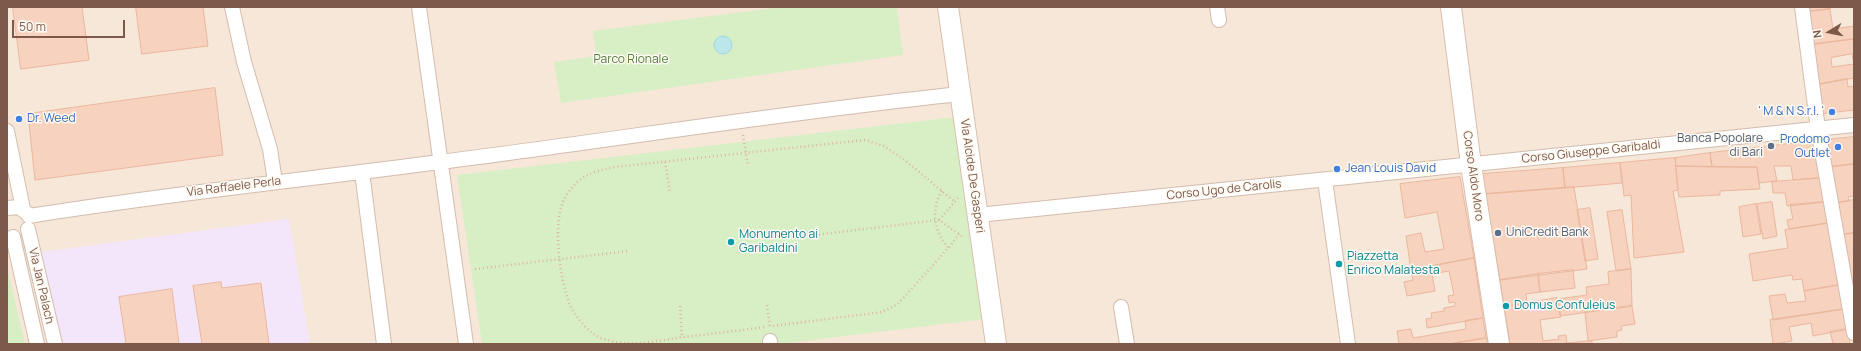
<!DOCTYPE html>
<style>
body{margin:0}
#map{position:relative;width:1861px;height:351px;overflow:hidden;background:#fef6ea;font-family:Manrope,sans-serif}
canvas{display:block}
.frame{position:absolute;inset:0;border:8px solid #7d5949;pointer-events:none}
.north{position:absolute;left:1809px;top:12px;width:40px;height:40px;-webkit-text-stroke:3px #fffaf3;paint-order:stroke;rotate:260deg;font-size:11px;font-weight:700;line-height:16px;text-align:center;color:#7d5949}
.north::after{content:'';display:block;margin:auto;width:14px;height:18px;background:#7d5949;clip-path:polygon(50% 0,100% 100%,50% 72%,0 100%)}
.scale{position:absolute;left:12px;top:20px;width:113px;height:18px;box-sizing:border-box;border:2px solid #7d5949;border-top:0;padding-left:5px;font-size:12px;line-height:14px;white-space:nowrap;color:#7d5949;-webkit-text-stroke:3px #fffaf3;paint-order:stroke}
</style>
<div id="map">
<canvas width="1861" height="351"></canvas>
<div class="frame"></div>
<div class="north">N</div>
<div class="scale">50 m</div>
</div>
<script>
const ctx = document.querySelector('canvas').getContext('2d');
ctx.lineJoin = 'round';
function fill(path, color) {
  ctx.fillStyle = color;
  ctx.fill(path, 'evenodd');
}
function strokePath(path, color, width, dash) {
  ctx.strokeStyle = color;
  ctx.lineWidth = width;
  ctx.lineCap = dash ? 'butt' : 'round';
  ctx.setLineDash(dash || []);
  ctx.stroke(path);
}
function label(font, color, halo, rows, align = 'center') {
  ctx.font = font + ' Manrope,sans-serif';
  ctx.lineWidth = 3;
  ctx.setLineDash([]);
  ctx.textBaseline = 'middle';
  ctx.strokeStyle = halo;
  ctx.fillStyle = color;
  for (const [text, x, y, turn = 0] of rows) {
    ctx.save();
    ctx.translate(x, y);
    ctx.rotate((+turn || 0) * Math.PI / 180);
    ctx.textAlign = isNaN(turn) ? turn : align;
    if (halo) ctx.strokeText(text, 0, 0);
    ctx.fillText(text, 0, 0);
    ctx.restore();
  }
}
fill(new Path2D(`
 M7,7h1847v337h-1847z`), '#f7e7d8');
fill(new Path2D(`
 M289,219l21,125h-249l-20,-92z`), '#f3e6fb');
fill(new Path2D(`
 M782,7h115l6,48 -342,48 -7,-41 42,-6 -3,-25z
 M956,117l28,202 -204,25h-298l-25,-169z
 M7,267l18,77h-18z`), '#d8efc6');
const water = new Path2D(`
 M714 45a9 9 0 1 1 18 0a9 9 0 1 1-18 0Z`);
fill(water, '#bbe7eb');
strokePath(water, '#a1d8de', 1);
const building = new Path2D(`
 M13,7h69l7,53 -68,9z
 M136,7h67l5,39 -66,8z
 M1803,7h27v2l-26,3z
 M1830,9l3,20 21,-3v13l-46,6 -4,-33z
 M1854,39v39l-39,7 -7,-40zM1852,54l2,10 -22,3 -1,-9z
 M1847,79l1,8 6,-1v24l-34,4 -5,-29z
 M215,88l8,67 -188,25 -7,-66z
 M1854,137v27l-25,3 -4,-27z
 M1815,141l6,37 -28,2 -2,-14h-17l3,15 -18,2 -2,-16h-45l-2,-14z
 M1710,153l2,14 -36,-1 -1,-8z
 M1675,158l3,32 -5,1 11,61 -50,6 -3,-63 -7,1 -4,-33z
 M1620,163l2,20 -57,5 -2,-20z
 M1854,164v32l-6,1 1,4 -14,2 -6,-36z
 M1676,166l81,1 3,22 -40,2v4l-41,2z
 M1563,168l2,20 -80,6 -3,-20z
 M1460,177l14,81 -63,12 -5,-34 15,-3 4,19 19,-3 -7,-37 -32,6 -5,-34z
 M1821,178l4,24 -38,4 -2,-13h-12l-1,-11z
 M1574,187l13,82 -87,11 -15,-86z
 M1854,200v33l-14,2 -5,-32z
 M1772,202l5,34 -14,3 -6,-35z
 M1825,202l4,21 -40,6 -2,-9 6,-1 -3,-14z
 M1756,204l5,30 -18,3 -4,-30z
 M1590,208l8,51 -13,2 -8,-51z
 M1622,210l9,59 -15,2 -9,-59z
 M1829,223l10,62 -35,6 -2,-12 -9,1 -1,-5 -39,6 -4,-27 39,-6 -3,-18z
 M1854,233v47l-7,1 -7,-46z
 M1474,258l9,60 -56,10 -1,-9 6,-1 -1,-5 13,-2v-3l11,-2v-4l-6,1 -1,-7 6,-1 -5,-24 -17,3 3,17 -28,5 -3,-14 9,-2 -2,-10z
 M1631,269l1,37 -72,10 -2,-17 29,-4 -1,-8 23,-3 -1,-12z
 M1573,270l2,18 -35,4 -2,-18z
 M1538,274l2,18 -14,2 1,9 -23,4 -4,-27z
 M221,282l1,6 39,-5 8,61h-67l-9,-58z
 M1839,285l6,24 -72,11 -4,-24 16,-2 2,9 19,-2 -2,-10z
 M172,289l7,55h-53l-7,-47z
 M1557,298l4,19 -21,3 3,21 16,-2 -1,-3 8,-1 1,9h-57l-6,-37z
 M1632,306l3,18 -14,2 1,4 -5,1v6l-29,4 -3,-29z
 M1845,309l3,20 -35,7 -2,-13 -22,4 3,14 -19,3 -3,-24z
 M1483,318l3,20 -37,6h-50l-2,-13 14,-2 2,9 53,-9 -1,-8z
 M1848,329l2,15h-23l6,-1 -3,-11z
 M1486,338l2,6h-39z
 M1588,341h4v3l-25,-1z`);
fill(building, '#f7d2bf');
strokePath(building, '#ebb79d', 1);
const street = new Path2D(`
 M232,7l12,55 26,87 5,33
 M419,7l47,337
 M1217,7l2,13
 M1802,7l16,122 36,204
 M7,131l16,78
 M362,172l22,172
 M1325,180l23,164
 M7,208l12,-1 9,7
 M978,215l876,-90
 M29,216c136,-22 274,-36 411,-54 173,-22 346,-50 520,-68
 M28,229l27,115
 M13,237l24,107
 M1121,307l6,37
 M770,341v3`);
const secondary = new Path2D(`
 M948,7l48,337
 M1451,7l20,158 28,179`);
strokePath(street, '#d3bcae', 16);
strokePath(secondary, '#d9bead', 22);
strokePath(new Path2D(`
 M743,135l5,31
 M665,162l5,31
 M942,191c-12,18 -8,42 7,57
 M958,198l-19,22 24,17
 M815,235l124,-15
 M475,269l154,-18
 M767,305l3,22
 M680,306l2,32
 M773,326l109,-14 16,-8 53,-59 8,-11
 M764,327c-27,4 -54,7 -81,10 -27,4 -55,11 -82,1 -12,-4 -27,-23 -32,-35 -9,-24 -18,-85 -3,-107 14,-21 25,-24 48,-29l251,-27 19,6 22,15 49,41`), '#ddb5a1', 2.5, [1, 3]);
strokePath(street, '#fff', 14);
strokePath(secondary, '#fff', 20);
for (const [x, y, r, color] of [
 [1832,112,4,"#3f7fe0"],
 [19,119,4,"#3f7fe0"],
 [1771,146,4,"#5c6f8a"],
 [1838,147,4,"#3f7fe0"],
 [1337,169,4,"#3f7fe0"],
 [1498,233,4,"#5c6f8a"],
 [731,242,4,"#0f9aa8"],
 [1339,264,4,"#0f9aa8"],
 [1506,306,4,"#0f9aa8"]
]) {
  const dot = new Path2D();
  dot.arc(x, y, r, 0, 2 * Math.PI);
  ctx.fillStyle = color;
  ctx.fill(dot);
  strokePath(dot, '#fffaf3', 1.5);
}
label('12px', '#537e3d', '#fffaf3', [
 ["Parco Rionale",631,60]
]);
label('12px', '#366cbe', '#fffaf3', [
 ["' M & N S.r.l. '",1824,112],
 ["Dr. Weed",27,119,"left"],
 ["Prodomo",1830,140],
 ["Outlet",1830,154],
 ["Jean Louis David",1345,169,"left"]
], 'right');
label('12px', '#4e5e75', '#fffaf3', [
 ["Banca Popolare",1763,139],
 ["di Bari",1763,153],
 ["UniCredit Bank",1506,233,"left"]
], 'right');
label('12px', '#7d5949', '#fffaf3', [
 ["Corso Giuseppe Garibaldi",1591,152,-6],
 ["Via Alcide De Gasperi",972,176,82],
 ["Corso Aldo Moro",1473,176,82],
 ["Via Raffaele Perla",234,187,-7],
 ["Corso Ugo de Carolis",1224,190,-6],
 ["Via Jan Palach",41,286,77]
]);
label('12px', '#0d838f', '#fffaf3', [
 ["Monumento ai",739,235],
 ["Garibaldini",739,249],
 ["Piazzetta",1347,257],
 ["Enrico Malatesta",1347,271],
 ["Domus Confuleius",1514,306]
], 'left');
</script>
